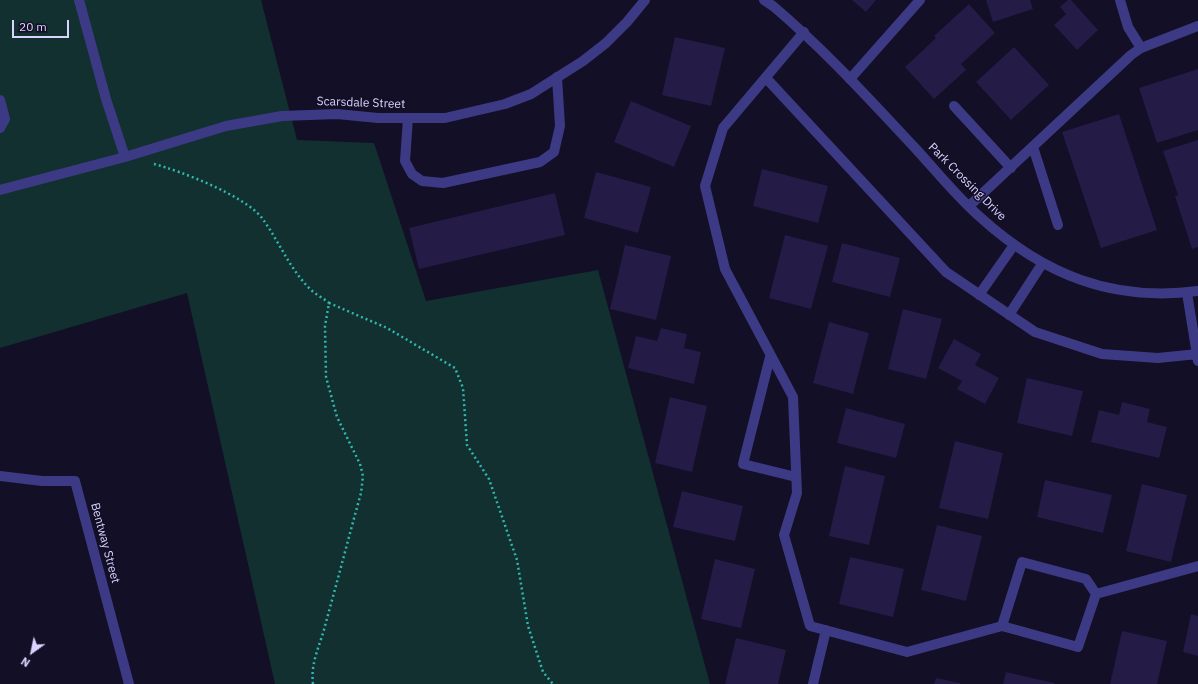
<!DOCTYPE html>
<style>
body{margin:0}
#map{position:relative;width:1198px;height:684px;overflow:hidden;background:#130f26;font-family:"IBM Plex Sans",sans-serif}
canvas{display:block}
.north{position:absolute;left:12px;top:632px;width:40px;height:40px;-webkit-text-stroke:3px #130f26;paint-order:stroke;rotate:213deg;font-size:11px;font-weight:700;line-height:16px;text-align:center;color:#d9d4ff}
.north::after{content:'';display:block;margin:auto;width:14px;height:18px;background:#d9d4ff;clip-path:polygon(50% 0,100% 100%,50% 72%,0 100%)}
.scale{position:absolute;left:12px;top:20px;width:57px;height:18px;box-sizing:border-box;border:2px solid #d9d4ff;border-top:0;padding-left:5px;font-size:12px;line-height:14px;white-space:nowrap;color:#d9d4ff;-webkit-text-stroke:3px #130f26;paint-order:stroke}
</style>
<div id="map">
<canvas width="1198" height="684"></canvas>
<div class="north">N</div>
<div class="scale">20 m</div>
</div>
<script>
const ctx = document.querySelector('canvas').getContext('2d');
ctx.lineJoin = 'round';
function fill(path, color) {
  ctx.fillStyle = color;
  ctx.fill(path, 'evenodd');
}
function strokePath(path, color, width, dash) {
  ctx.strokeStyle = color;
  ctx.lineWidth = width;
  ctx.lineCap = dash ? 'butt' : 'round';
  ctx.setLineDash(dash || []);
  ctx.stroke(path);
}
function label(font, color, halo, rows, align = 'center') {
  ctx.font = font + ' "IBM Plex Sans",sans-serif';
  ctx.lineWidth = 3;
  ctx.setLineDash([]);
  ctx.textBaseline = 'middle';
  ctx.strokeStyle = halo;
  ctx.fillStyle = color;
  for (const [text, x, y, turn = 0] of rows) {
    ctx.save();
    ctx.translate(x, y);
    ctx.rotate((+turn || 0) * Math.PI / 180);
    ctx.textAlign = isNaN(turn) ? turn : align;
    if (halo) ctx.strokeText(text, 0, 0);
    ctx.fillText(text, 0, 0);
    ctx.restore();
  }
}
fill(new Path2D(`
 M0,0h261l36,140 77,3 52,158 172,-31 112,414h-435l-88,-391 -187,55z`), '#12302f');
fill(new Path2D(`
 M852,0h24l-10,12z
 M986,0h44l3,9 -40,13z
 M1068,0h3l27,30 -21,20 -23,-25 12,-11 -6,-7z
 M969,4l26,29 -34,31 5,6 -32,29 -29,-32 31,-29 -2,-2z
 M675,37l50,11 -14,58 -49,-11z
 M1014,47l35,38 -38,35 -35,-38z
 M1198,69v61l-41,13 -18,-55z
 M631,101l60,25 -17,41 -60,-25z
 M1119,114l38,116 -56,18 -39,-116z
 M1198,140v107l-6,2 -17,-53 3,-1 -15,-44z
 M762,169l66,17 -10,37 -65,-17z
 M596,172l55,15 -13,46 -54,-15z
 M555,193l10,42 -146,34 -10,-41z
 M785,235l43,11 -17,63 -42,-11z
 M842,243l58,15 -10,39 -58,-15z
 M625,245l46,11 -15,64 -46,-11z
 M903,309l39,10 -16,60 -38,-10z
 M829,322l40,11 -16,61 -40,-11z
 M661,328l26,6 -3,14 17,4 -7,32 -66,-16 8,-32 21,5z
 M954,339l27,15 -6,11 24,13 -14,26 -28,-15 5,-8 -24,-13z
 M1027,378l56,13 -11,45 -55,-13z
 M670,397l37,9 -15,66 -37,-9z
 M1122,402l28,7 -3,13 20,5 -8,31 -68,-16 8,-32 20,5z
 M846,408l59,16 -9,34 -59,-15z
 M955,441l48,12 -15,66 -49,-11z
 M845,466l40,10 -16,69 -40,-9z
 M1045,480l67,15 -9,38 -66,-16z
 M1142,484l45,11 -16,67 -45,-11z
 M682,491l61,15 -8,35 -62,-14z
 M937,525l45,11 -16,65 -45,-11z
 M850,557l54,12 -11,48 -54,-13z
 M715,559l40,10 -14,59 -40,-9z
 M1191,614l7,2v40l-15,-4z
 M1122,631l45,10 -10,43h-47z
 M736,638l50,12 -8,34h-53z
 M1006,672l48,11v1h-51z
 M936,678l24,5v1h-26z`), '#241b47');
strokePath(new Path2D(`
 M154,164c27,7 91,32 108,54 17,23 27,50 48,71 5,5 13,9 19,14
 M313,684c-3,-22 8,-40 13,-62 12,-43 23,-86 35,-129l2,-17 -3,-12 -23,-47 -11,-40 -1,-51 4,-23 58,25 68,40 8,20 4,57 22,34 28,81 11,66 15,46 10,12`), '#2fb8b0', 2.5, [2, 3]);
strokePath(new Path2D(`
 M79,0l27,99 19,58
 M1120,0l8,27 13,21
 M804,32l-81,96 -18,58 20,83 68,128 4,96 -13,42 26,91 97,26 95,-26 76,21 18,-53
 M766,78l180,194 89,60 67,22 56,4 40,-4
 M850,79l70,-79
 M0,100l5,19 -5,9
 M954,106l57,62
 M408,118l-3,43 7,13 10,7 21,2 97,-21 14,-10 6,-26 -3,-49
 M1033,147l25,78
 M969,206l162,-151 10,-7 57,-22
 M1187,293l11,68
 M979,295l35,-50
 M1009,315l33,-51
 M770,357l-27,107 53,13
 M1096,594l102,-28
 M1002,626l20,-64 64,17 10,15
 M813,684l13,-54`), '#3d3a85', 10);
strokePath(new Path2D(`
 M764,0l9,6c52,44 97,94 143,143 21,23 41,48 64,68 64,58 132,85 218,74
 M0,190l125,-33 101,-31 56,-10 55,-2 41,4h67l60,-14 26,-10 52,-33 23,-18 21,-21 18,-22
 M0,476l42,5h33l54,203`), '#3d3a85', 10);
label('12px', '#d9d4ff', '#130f26', [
 ["Scarsdale Street",361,103,2],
 ["Park Crossing Drive",967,182,45],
 ["Bentway Street",105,543,75]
]);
</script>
